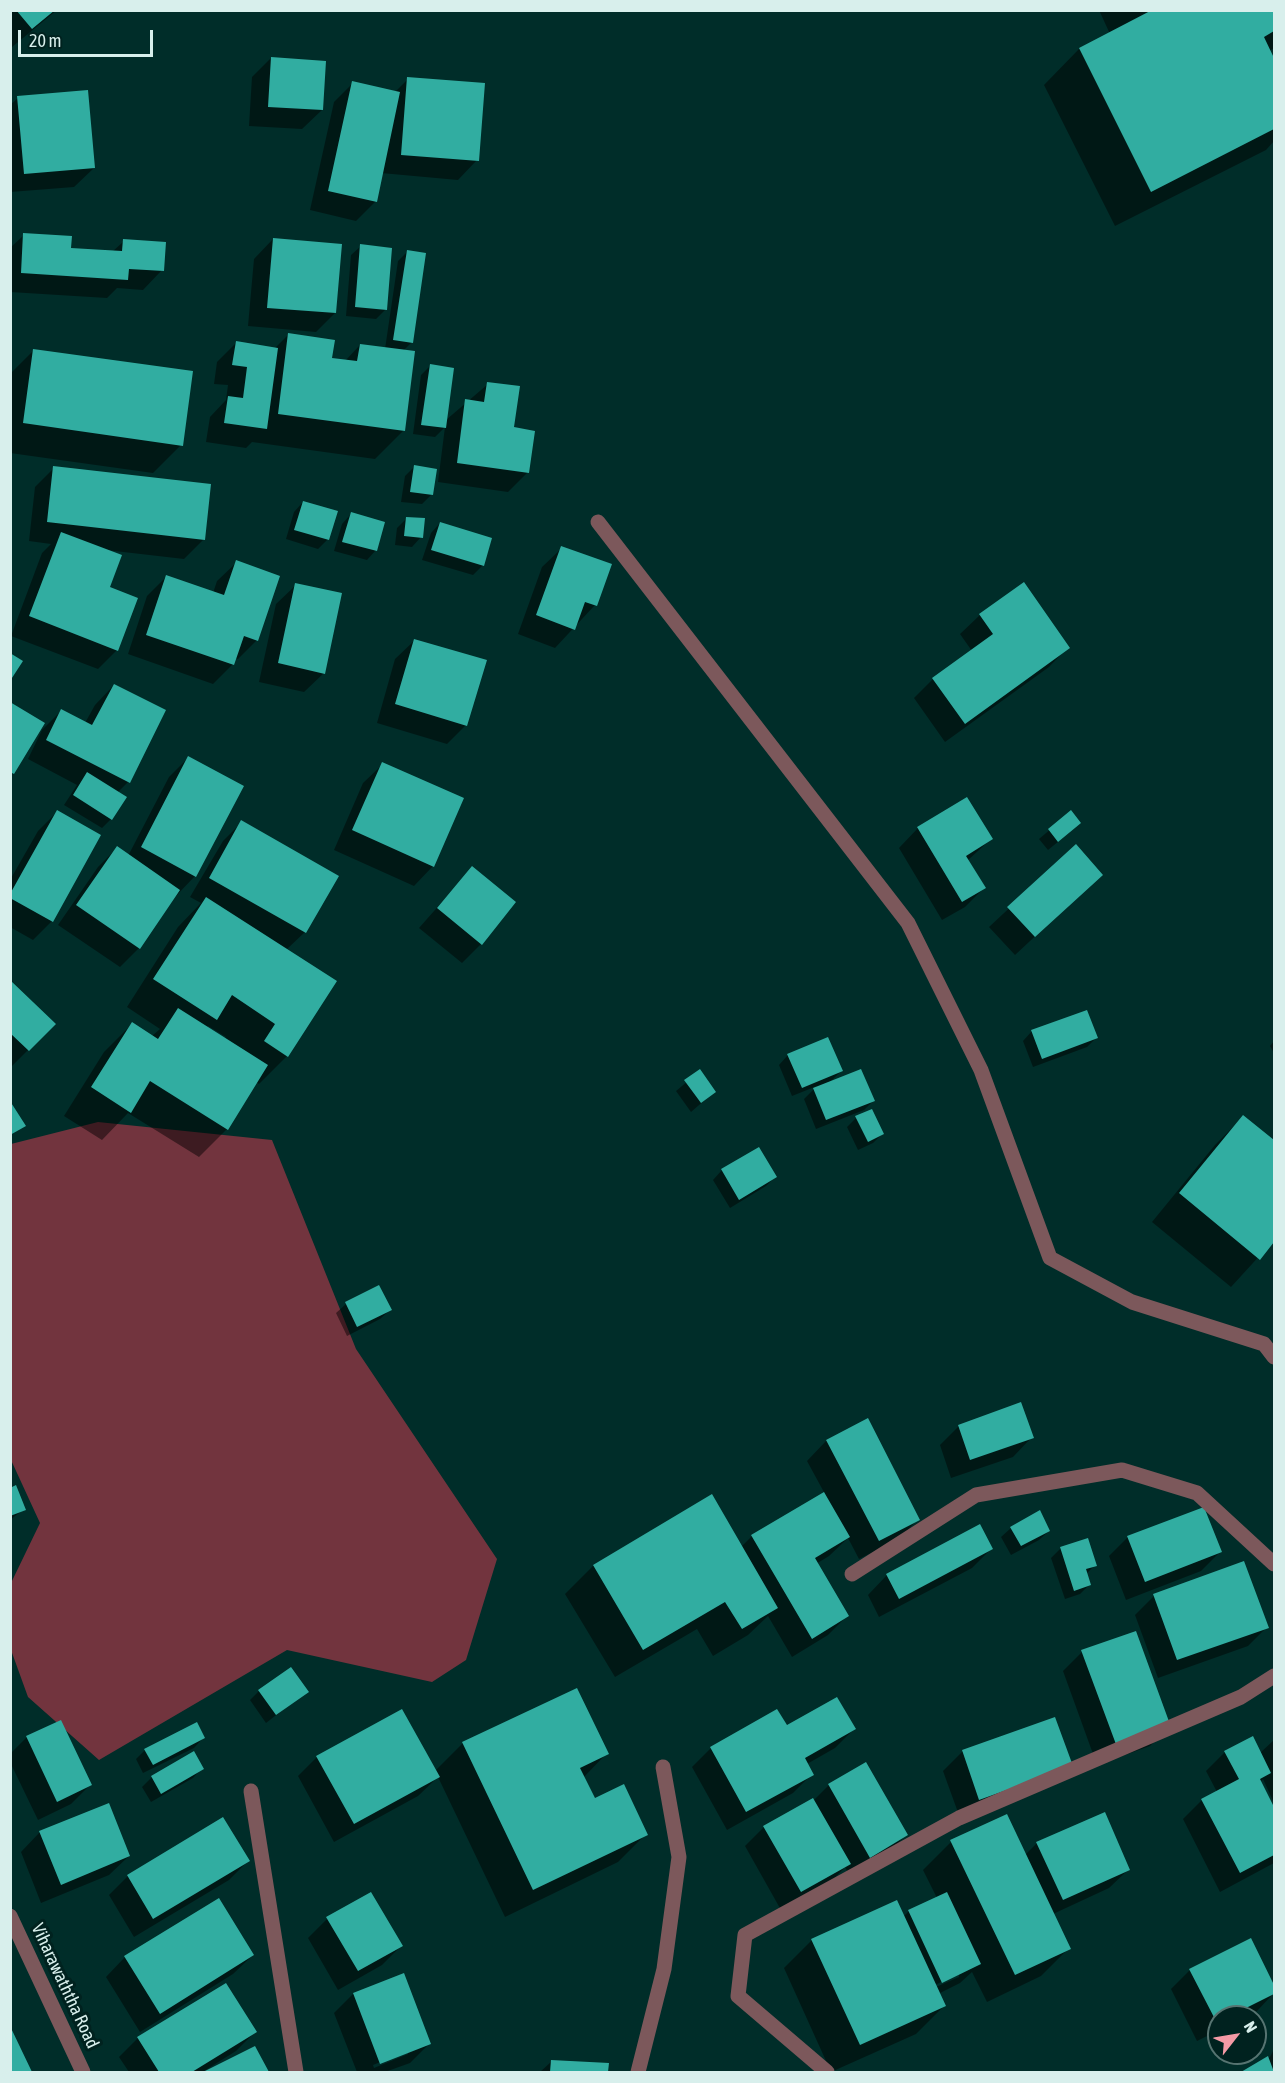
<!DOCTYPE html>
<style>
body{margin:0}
#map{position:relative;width:1285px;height:2083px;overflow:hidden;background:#002d29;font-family:"Asap Condensed",sans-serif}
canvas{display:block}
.frame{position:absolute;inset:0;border:12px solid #d8efec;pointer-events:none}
.north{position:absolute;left:1207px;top:2005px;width:60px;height:60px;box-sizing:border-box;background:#00221f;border:2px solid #567471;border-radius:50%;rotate:59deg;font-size:16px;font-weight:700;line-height:24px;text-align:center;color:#d8efec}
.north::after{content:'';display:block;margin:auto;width:21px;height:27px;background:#f49aa5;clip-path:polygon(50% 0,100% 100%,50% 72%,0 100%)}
.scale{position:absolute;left:18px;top:30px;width:135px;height:27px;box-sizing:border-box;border:3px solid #d8efec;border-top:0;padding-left:8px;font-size:18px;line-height:21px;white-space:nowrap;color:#d8efec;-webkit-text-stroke:4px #00221f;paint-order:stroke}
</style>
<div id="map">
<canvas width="1285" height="2083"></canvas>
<div class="frame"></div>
<div class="north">N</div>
<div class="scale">20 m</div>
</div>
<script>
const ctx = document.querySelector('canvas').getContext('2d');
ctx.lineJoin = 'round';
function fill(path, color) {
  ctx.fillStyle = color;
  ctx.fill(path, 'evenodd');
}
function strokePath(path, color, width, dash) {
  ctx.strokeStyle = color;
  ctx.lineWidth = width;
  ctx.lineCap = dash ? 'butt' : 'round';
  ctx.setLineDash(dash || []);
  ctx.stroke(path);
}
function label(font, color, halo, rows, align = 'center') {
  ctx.font = font + ' "Asap Condensed",sans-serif';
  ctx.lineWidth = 6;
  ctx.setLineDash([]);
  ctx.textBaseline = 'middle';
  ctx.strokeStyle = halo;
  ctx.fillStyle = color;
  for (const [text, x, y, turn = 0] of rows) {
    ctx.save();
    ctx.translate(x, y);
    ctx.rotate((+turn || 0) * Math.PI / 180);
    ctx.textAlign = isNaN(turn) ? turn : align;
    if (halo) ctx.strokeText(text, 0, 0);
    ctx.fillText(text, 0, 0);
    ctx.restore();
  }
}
fill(new Path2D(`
 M98,1122l174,18 84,209 141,210 -31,101 -34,22 -145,-32 -188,110 -71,-63 -17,-47v-67l29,-60 -29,-63v-316z`), '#72343e');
fill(new Path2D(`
 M10,10h47l-45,37z
 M1099,10h175v38l-5,3 5,10v80l-8,9 -151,76 -71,-141 35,-36 31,-15z
 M271,58l51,52 -20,19 -53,-3 3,-49z
 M408,79l69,81 -19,20 -77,-7 -6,29 -19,19 -46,-11 24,-108 19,-19 42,9z
 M18,98l76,70 -20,19 -64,5v-87z
 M24,235l45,14 43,3 12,-11 38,29 -19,20 -26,-2 -10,10 -97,-6v-44z
 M273,239l62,74 -19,19 -68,-6 6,-67z
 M361,246l25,63 -10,10 -30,-3 5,-61z
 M407,252l4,91 -8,8v80l-28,28 -123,-17 -6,6 -40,-6 4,-25 16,-17 2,-15 -14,-1 3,-22 19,-19 38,6 15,-15 42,25 14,2 15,-16 25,4 13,-88z
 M34,350l147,95 -28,28 -143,-20v-79z
 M430,366l16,54 42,-36 25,44 14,45 -19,19 -70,-10 7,-55 -10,10 -22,-3 8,-59z
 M414,467l17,28 -9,9 -21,-2 4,-26z
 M54,468l149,72 -19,19 -78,-9 2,37 9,63 -19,19 -87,-33 31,-83 9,-9 -22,-3 6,-54z
 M303,502l25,37 -10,10 -32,-10 8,-27z
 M351,514l25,36 -9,10 -33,-9 8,-27z
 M407,518l14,19 -9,10 -17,-2 2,-17z
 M440,523l43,42 -10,10 -51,-15 9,-27z
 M562,548l48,17 -15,40 -40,43 -37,-14 24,-67z
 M237,562l20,78 -19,19 -3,-1 -2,6 -20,20 -85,-30 19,-58 19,-19 47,16 4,-12z
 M1023,584l45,63 -19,20 -104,75 -31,-44 19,-19 39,-28 -12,-17 20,-19z
 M296,585l28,88 -20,19 -45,-10 17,-78z
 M415,640l51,85 -19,19 -70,-21 18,-64z
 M114,685l14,97 -11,11 -6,26 -9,9 -38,-23 13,-20 -49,-26 14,-29 19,-19 24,12 10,-18z
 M188,758l54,29 -47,89 -19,20 -37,52 -19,19 -62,-42 40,-58 19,-19 11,8 41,-79z
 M383,764l50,102 -19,20 -80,-36 29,-67z
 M57,812l-5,109 -19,19 -23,-13v-47l28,-49z
 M1071,812l-1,20 -22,18 -9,-11z
 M242,822l63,110 -19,18 1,106 -28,28 -3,-2 -29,47 -28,28 -71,-44 -26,27 -38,-24 40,-64 28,-28 20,12 8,-7 -33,-22 51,-80 23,-24 -11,-6 33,-56zM208,1026l18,11 -2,2 -18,-11z
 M918,828l73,11 -24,22 17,27 -19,19 -23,13 -43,-72z
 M1076,846l25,29 -86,80 -26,-28z
 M472,868l9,76 -19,19 -43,-35z
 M10,982l44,42 -44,44z
 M1032,1031l64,7 -9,9 -54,20 -10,-26z
 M1274,1041v12l-4,-7z
 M788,1055l53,16 -13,13 45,17 -9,9 -48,19 -12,-30 13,-13 -25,10 -13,-31z
 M700,1071l14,21 -23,20 -15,-21z
 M1243,1117l31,25v98l-43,47 -79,-65 63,-77z
 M856,1118l26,16 -9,9 -15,7 -11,-23z
 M722,1170l53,7 -9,9 -36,22 -17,-28z
 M379,1287l11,23 -10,9 -33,17 -11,-23 10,-9z
 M867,1420l51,99 -19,20 -40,20 -11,-21 -19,18 -13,8 31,52 -19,19 -36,22 -24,-41 -20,19 -35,21 -16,-27 -82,48 -50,-83 28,-28 148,-19 11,-11 73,-42 -18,-33 19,-20z
 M959,1426l73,11 -19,20 -62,21 -11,-33z
 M10,1489l14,20 -14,11z
 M1011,1528l38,3 -10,9 -28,15 -10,-18z
 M1128,1537l92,15 -19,19 -75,29 -17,-44z
 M992,1548l-20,20 -93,49 -11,-22 19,-20z
 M1061,1548l34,17 -9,9 4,10 -10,10 -15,5 -14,-41z
 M1154,1596l113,31 -19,19 -90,32 -23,-63z
 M1082,1652l87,75 -19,19 -53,19 -34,-94z
 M259,1691h48l-41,32 -16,-23z
 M1054,1719l17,47 -111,52 -17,-47 19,-19z
 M787,1727l67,2 -19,19 -28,16 5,10 -19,19 -66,37 -35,-63 19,-19z
 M27,1737l63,48 -19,19 -33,16 -28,-58v-8z
 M203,1738l-9,10 -51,25 -7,-14 9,-9z
 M1274,1740v63l-11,-24 -3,3 14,28v53l-54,29 -37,-73 19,-19 15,-8 -11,-21 19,-19 35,1z
 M463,1743l144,10 -24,25 11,22 52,34 -28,28 -113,55 -67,-140 -20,19 -84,46 -36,-66 19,-19 118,14z
 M202,1768l-9,10 -42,24 -9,-15 10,-10z
 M829,1785l77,50 -19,19 -37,22 -5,-9 -15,16 -49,27 -36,-64 19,-19 49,-26z
 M40,1832l89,24 -20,19 -68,28 -20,-51z
 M951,1842l74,13 12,-12 92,26 -20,19 -56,26 16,34 -28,28 -54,26 -15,-30 -12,11 -22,11 6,12 -28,28 -85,38 -47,-104 28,-28 84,-38 7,15 6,-6 28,-13 -14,-28zM959,1973v4l-23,10 -1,-2z
 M248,1861l-19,19 -95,57 -25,-42 19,-19z
 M327,1919l74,27 -19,19 -44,25 -30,-52z
 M1250,1940l24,53 -17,18 -12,6h-26v13l-22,11 -26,-52 19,-19z
 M253,1955l-20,19 -93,58 -34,-55 19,-20z
 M403,1975l26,69 -19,19 -25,9h-28l-23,-59 19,-19zM408,2051v3l-34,14 -1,-3z
 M255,2032l-19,19 -32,20 1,1h-76l-10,-15 19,-19z
 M254,2048l13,24h-61z
 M1274,2049v23h-30l26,-15z
 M552,2061l55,4v7h-67z`), '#0007');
fill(new Path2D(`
 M16,10h39l-23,19z
 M1152,10h122v21l-10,6 10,21v71l-123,63 -72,-144z
 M271,57l55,4 -3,49 -55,-3z
 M407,77l78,6 -6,78 -78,-6z
 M352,81l48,11 -23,110 -49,-11z
 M88,90l7,78 -71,6 -7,-78z
 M23,233l49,3 -1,12 51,3 1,-12 43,3 -2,29 -35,-2 -1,11 -107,-7z
 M273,238l69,6 -6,69 -69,-5z
 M360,244l32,4 -5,62 -32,-3z
 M407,250l19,3 -13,90 -20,-3z
 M288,333l47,7 -3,18 25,3 3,-17 55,7 -10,80 -127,-17z
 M236,341l42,7 -11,81 -43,-6 4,-27 15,2 4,-31 -15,-2z
 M33,349l160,22 -10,75 -160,-23z
 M430,364l24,4 -8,60 -25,-3z
 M487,382l33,4 -6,41 21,4 -6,42 -72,-10 8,-64 19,3z
 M414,465l23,4 -4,26 -23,-3z
 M53,466l158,18 -6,56 -158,-18z
 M303,501l35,10 -9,29 -35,-10z
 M351,512l34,10 -8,29 -35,-9z
 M406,517l19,1 -2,20 -19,-2z
 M440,522l52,16 -8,28 -53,-16z
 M61,532l61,23 -12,32 28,11 -20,53 -89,-35z
 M561,546l51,18 -15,42 -12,-4 -10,28 -39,-15z
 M236,560l44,16 -22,65 -14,-5 -10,29 -88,-30 20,-60 58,20z
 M1024,582l46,66 -105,76 -33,-46 61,-44 -14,-20z
 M295,583l47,10 -17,81 -47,-11z
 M414,639l73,21 -20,66 -72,-22z
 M10,653l13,8 -13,20z
 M114,684l52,26 -36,73 -84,-43 15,-31 31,16z
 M10,702l35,21 -31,51 -4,-2z
 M188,756l56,30 -48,91 -55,-30z
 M382,762l82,36 -30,69 -82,-37z
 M87,772l40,25 -15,23 -39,-25z
 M967,797l26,42 -27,17 20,32 -24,14 -45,-75z
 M57,810l44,25 -48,87 -43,-24v-4z
 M1071,810l10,13 -23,19 -10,-13z
 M241,820l98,56 -33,57 -97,-55z
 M1076,844l27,31 -68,62 -28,-30z
 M117,846l63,44 -40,59 -64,-44z
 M472,866l44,36 -34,43 -45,-37z
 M206,897l131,84 -49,76 -24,-16 11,-17 -43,-29 -15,25 -64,-41z
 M10,980l46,44 -27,27 -19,-18z
 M178,1008l90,57 -40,65 -78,-49 -19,32 -40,-26 41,-65 26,17z
 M1087,1010l11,28 -56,21 -11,-29z
 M828,1037l15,34 -41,17 -15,-34z
 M700,1069l16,23 -15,11 -17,-23z
 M861,1069l14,32 -49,19 -13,-32z
 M10,1101l16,25 -16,9z
 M872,1109l12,25 -16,8 -13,-26z
 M1243,1115l31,25v102l-14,18 -81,-67z
 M759,1147l18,30 -38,23 -18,-31z
 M379,1285l13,25 -35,17 -12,-25z
 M1021,1402l13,36 -64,22 -12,-35z
 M868,1418l52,102 -41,21 -53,-101z
 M16,1485l10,25 -16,6v-28z
 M824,1492l26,45 -35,21 34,58 -37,23 -61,-104z
 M712,1494l66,114 -36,21 -17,-27 -82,48 -50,-85z
 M1204,1507l18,45 -77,30 -18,-46z
 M1040,1510l10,21 -29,15 -11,-19z
 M980,1524l13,25 -94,50 -13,-25z
 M1088,1538l9,28 -11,3 5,16 -17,6 -14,-44z
 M1244,1561l25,67 -92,32 -24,-66z
 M1136,1631l35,96 -54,20 -36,-97z
 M291,1667l18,25 -33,23 -18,-25z
 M577,1688l32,66 -29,14 15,30 29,-14 24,51 -115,55 -71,-148z
 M837,1697l19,32 -51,29 9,17 -68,37 -36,-65 67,-38 10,16z
 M402,1709l38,68 -86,47 -38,-68z
 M1055,1717l18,49 -94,34 -17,-50z
 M61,1720l31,65 -35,17 -31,-66z
 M197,1722l8,16 -52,27 -9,-16z
 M1253,1736l18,37 -11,6 14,28v48l-34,18 -39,-74 38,-20 -15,-28z
 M194,1751l10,18 -43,25 -10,-18z
 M866,1762l42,73 -38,23 -42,-74z
 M813,1798l38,66 -50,28 -38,-66z
 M109,1803l21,53 -69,29 -22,-54z
 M1105,1812l25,58 -67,30 -27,-58z
 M1007,1814l64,135 -56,26 -65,-135z
 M223,1817l27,44 -97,58 -26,-44z
 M371,1892l32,54 -45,25 -32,-54z
 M947,1892l34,72 -39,19 -34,-73z
 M219,1898l35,57 -94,59 -36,-58z
 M897,1900l49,106 -86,39 -49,-106z
 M1251,1938l23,47v9l-46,23h-9l-2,6 -28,-54z
 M404,1973l27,71 -51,20 -27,-71z
 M226,1983l31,49 -65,40h-33l-22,-35z
 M10,2026l22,46h-22z
 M255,2046l14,26h-66z
 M1268,2056l6,16h-33z
 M551,2060l58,3 -1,9h-58z`), '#31ada1');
strokePath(new Path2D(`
 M598,522l310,401 73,147 69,188 82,44 132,42 10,13
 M852,1574l124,-79 146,-25 75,23 77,71
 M251,1791l45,281
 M10,1916l73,156
 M638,2072l26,-103 15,-112 -16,-90
 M827,2072l-89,-76 7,-61 214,-117 282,-121 33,-21`), '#7c585b', 15);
label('18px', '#d8efec', '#00221f', [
 ["Viharawaththa Road",65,1986,65]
]);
</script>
